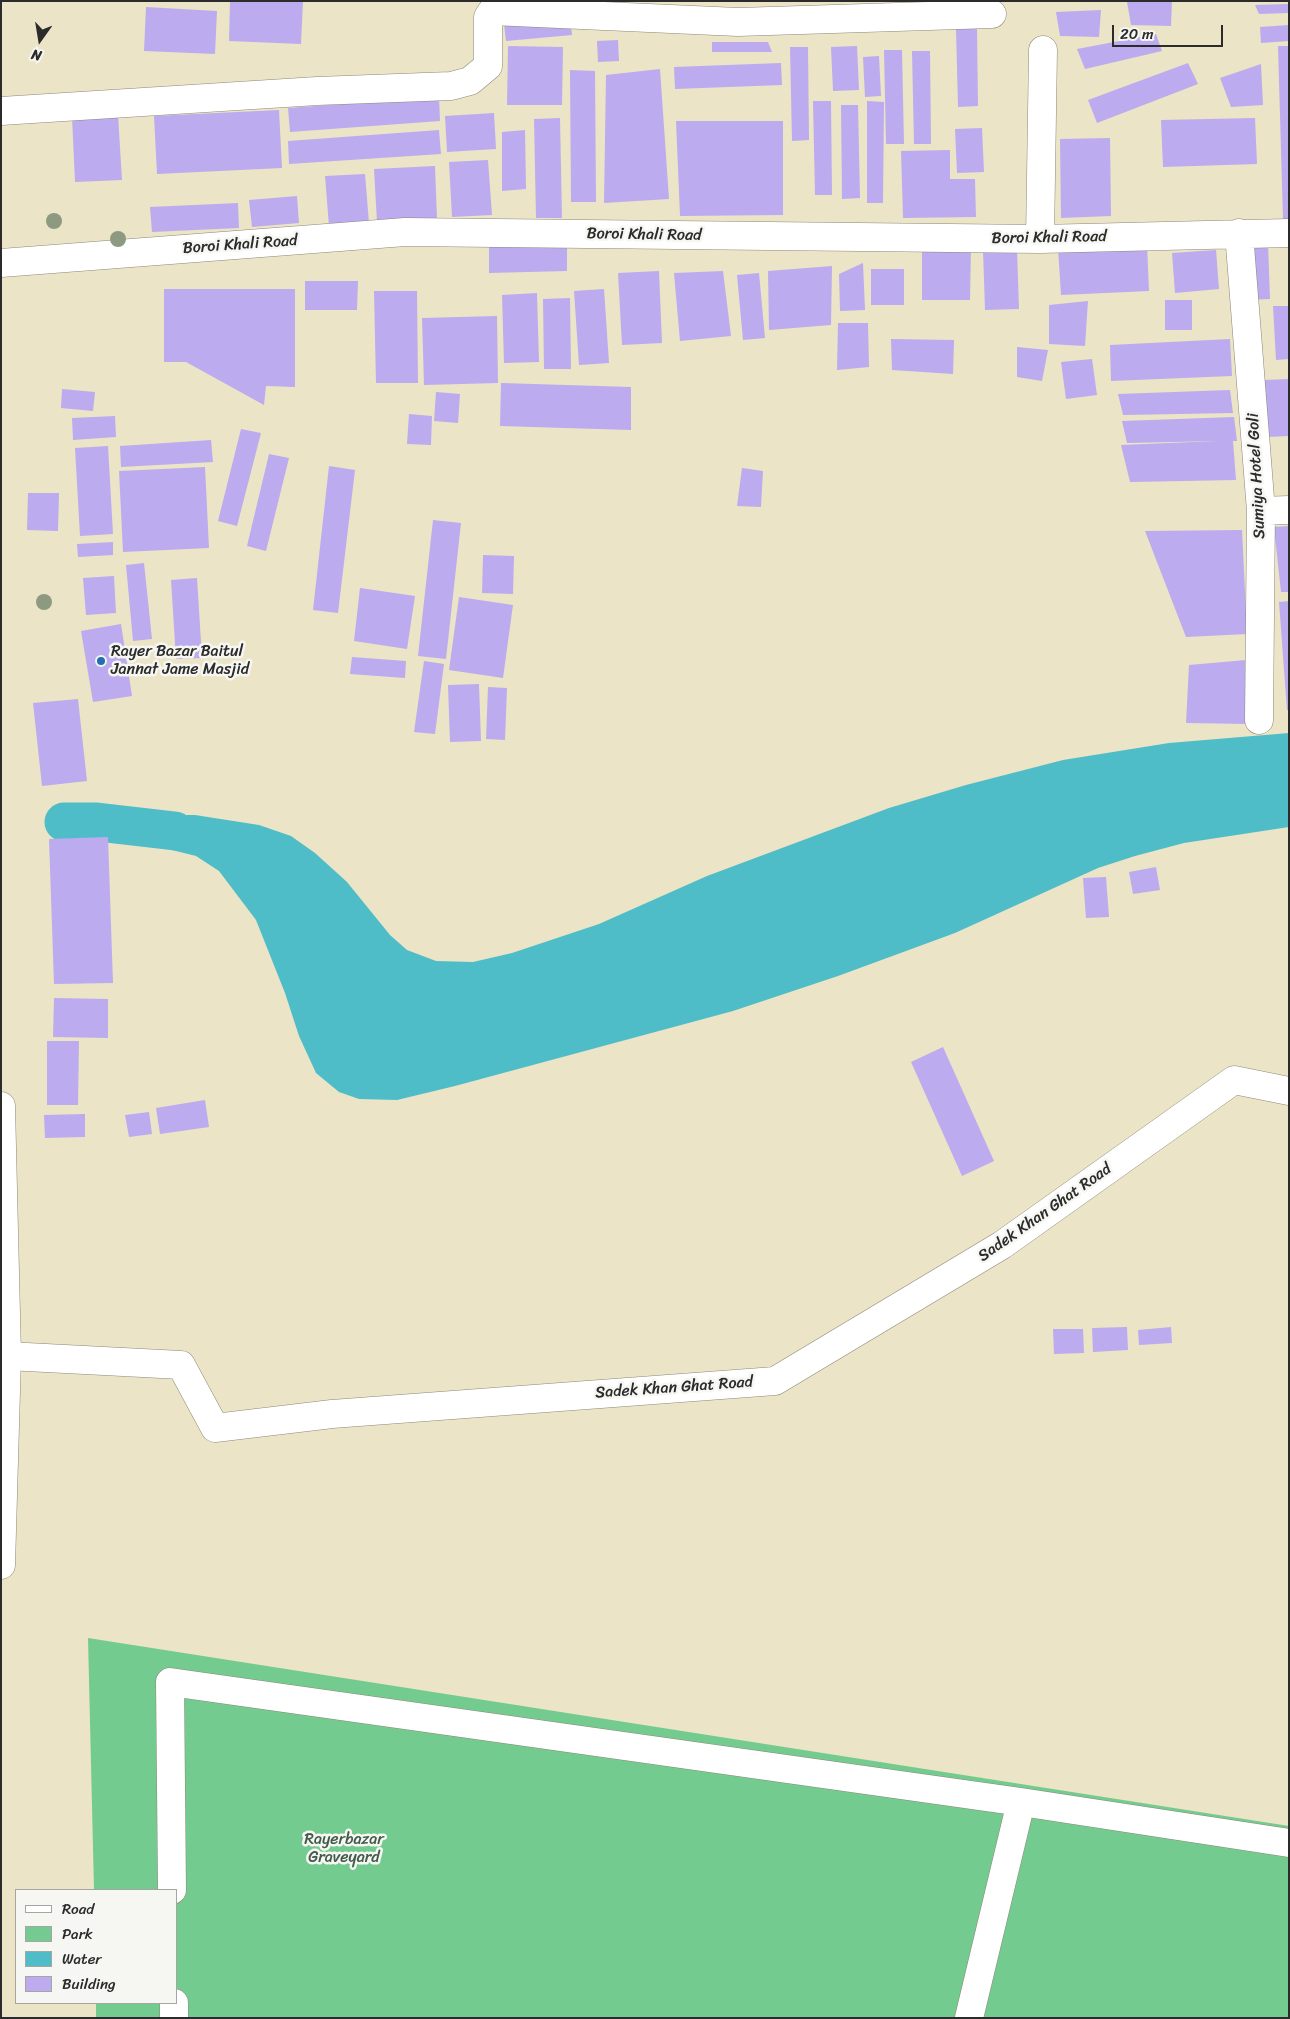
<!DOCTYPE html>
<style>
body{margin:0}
#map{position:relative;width:1290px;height:2019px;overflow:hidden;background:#ebe4c6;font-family:Sriracha,sans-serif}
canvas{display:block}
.frame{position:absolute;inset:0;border:2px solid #2b2b2b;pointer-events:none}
.legend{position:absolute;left:15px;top:1889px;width:162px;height:115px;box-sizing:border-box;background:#f6f6f2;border:1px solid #a5a5a2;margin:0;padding:6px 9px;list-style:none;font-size:15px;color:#2b2b2b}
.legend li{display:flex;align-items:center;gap:10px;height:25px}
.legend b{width:25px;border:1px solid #a5a5a2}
.north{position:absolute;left:15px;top:15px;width:50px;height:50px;-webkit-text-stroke:4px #f6f6f2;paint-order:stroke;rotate:193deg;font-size:14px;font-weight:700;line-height:20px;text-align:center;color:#2b2b2b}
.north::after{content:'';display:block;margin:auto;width:18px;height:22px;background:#2b2b2b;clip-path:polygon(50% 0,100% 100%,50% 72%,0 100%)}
.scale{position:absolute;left:1112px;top:25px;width:111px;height:22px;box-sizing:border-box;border:2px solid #2b2b2b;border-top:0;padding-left:6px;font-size:15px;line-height:18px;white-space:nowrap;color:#2b2b2b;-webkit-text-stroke:4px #f6f6f2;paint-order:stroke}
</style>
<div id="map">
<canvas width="1290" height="2019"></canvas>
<div class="frame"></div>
<ul class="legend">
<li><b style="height:6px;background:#fff"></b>Road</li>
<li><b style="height:14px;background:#74cb90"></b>Park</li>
<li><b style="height:14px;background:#4fbdc7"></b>Water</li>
<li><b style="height:14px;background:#bcabef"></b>Building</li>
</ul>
<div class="north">N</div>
<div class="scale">20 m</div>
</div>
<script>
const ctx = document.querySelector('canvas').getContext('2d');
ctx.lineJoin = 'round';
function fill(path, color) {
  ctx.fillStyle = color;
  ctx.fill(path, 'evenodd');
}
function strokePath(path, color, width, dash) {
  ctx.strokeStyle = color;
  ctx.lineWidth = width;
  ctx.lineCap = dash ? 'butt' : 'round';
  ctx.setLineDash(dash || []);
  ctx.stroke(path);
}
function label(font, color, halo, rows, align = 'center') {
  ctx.font = font + ' Sriracha,sans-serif';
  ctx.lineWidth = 5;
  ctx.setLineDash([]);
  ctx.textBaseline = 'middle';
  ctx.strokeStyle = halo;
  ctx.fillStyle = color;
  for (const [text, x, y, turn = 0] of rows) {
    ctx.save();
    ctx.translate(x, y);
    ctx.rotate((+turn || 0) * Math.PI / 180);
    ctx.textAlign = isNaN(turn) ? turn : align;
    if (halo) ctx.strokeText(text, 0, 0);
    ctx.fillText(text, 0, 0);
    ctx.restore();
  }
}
fill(new Path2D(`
 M88,1638l1201,188v192h-1193v-15h80v-113h-82z`), '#74cb90');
fill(new Path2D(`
 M1289,733v94l-105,16 -49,13 -37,12 -143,65 -117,43 -105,35 -278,75 -58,14 -38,-1 -20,-7 -23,-19 -17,-37 -14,-43 -29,-73 -37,-49 -23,-15 -64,-16 -9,-5 -2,-8 5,-5 45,-7h24l64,10 32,11 24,17 32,29 43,53 17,15 29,11 37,1 39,-9 87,-29 108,-48 182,-68 77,-23 97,-25 106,-17z`), '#4fbdc7');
strokePath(new Path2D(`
 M64,822h33l78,9`), '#4fbdc7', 39);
fill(new Path2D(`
 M230,1h73l-2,43 -72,-3z
 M1172,1l-1,25 -40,-1 -4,-23z
 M1289,4v9l-30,1 -4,-9z
 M146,7l71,4 -2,43 -71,-3z
 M1101,10l-2,27 -39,-1 -4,-24z
 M570,17l2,18 -66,6 -2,-17z
 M1289,25v16l-28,2 -1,-16z
 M956,29h21l1,77 -20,1z
 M1156,34l6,17 -77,18 -8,-20z
 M618,40l1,21 -21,1 -1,-21z
 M712,42h56l4,10h-60z
 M508,46l55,1 -1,58h-55z
 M857,46l2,44 -26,1 -2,-44z
 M1278,46h11v173h-6z
 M790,47h18l1,93 -17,1z
 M884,50h18l2,94h-18z
 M912,51h18l1,93h-17z
 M879,56l2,40 -16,1 -2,-40z
 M781,63l1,22 -107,4 -1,-22z
 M1188,63l10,21 -101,39 -9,-23z
 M1261,64l2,41 -32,2 -11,-29z
 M660,69l9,130 -65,4 2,-128z
 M570,70l25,1 1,131h-25z
 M439,97l1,24 -150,11 -2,-24z
 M813,101h18l1,94h-17z
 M867,101l17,1 -1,101h-16z
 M841,105h17l2,93 -18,1z
 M279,110l3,58 -125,6 -3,-58z
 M494,113l2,36 -49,3 -2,-36z
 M118,115l4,65 -47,2 -3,-65z
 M560,118l2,100h-26l-2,-99z
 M1255,118l2,46 -94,3 -2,-47z
 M676,121h107v94l-103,1z
 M982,128l2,44 -27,1 -2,-44z
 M439,130l2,24 -152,10 -1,-23z
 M525,130l1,59 -24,2v-59z
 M1110,138l1,78 -50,2 -1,-79z
 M950,150v29h25l1,38 -73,1 -2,-67z
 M488,160l4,55 -40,2 -3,-55z
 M435,166l2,53 -60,3 -3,-53z
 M365,174l4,49 -40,3 -4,-50z
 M297,196l2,27 -47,4 -3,-27z
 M238,203l1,25 -87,4 -2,-25z
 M1268,243l2,56 -24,1 -3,-56z
 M1147,244l2,47 -88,4 -3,-47z
 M922,245h49l-1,55h-48z
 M567,246v25l-78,2v-26z
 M1017,249l2,60 -34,1 -2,-60z
 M1216,250l3,39 -44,4 -3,-40z
 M863,263l2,47 -25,1 -1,-37z
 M832,266l-1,59 -62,5 -1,-59z
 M871,269h33v36h-33z
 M659,271l3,72 -40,2 -4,-72z
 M723,271l8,65 -51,5 -6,-68z
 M759,273l6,65 -22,2 -6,-65z
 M305,281h53l-1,29h-52z
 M164,289h131v98l-29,-1 -2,19 -78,-43h-22z
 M604,289l5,74 -30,2 -5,-74z
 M374,291h43l1,92h-42z
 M537,293l2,69 -35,1 -2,-68z
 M570,298l1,71h-27l-1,-70z
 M1165,300h27v30h-27z
 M1088,301l-3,45 -36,-2v-39z
 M1273,306h16v53l-13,1z
 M497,316l1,67 -74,2 -2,-67z
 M838,323h30l1,44 -32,3z
 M891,339l63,1 -1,34 -61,-4z
 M1230,339l2,37 -121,5 -1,-36z
 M1017,347l31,3 -6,31 -25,-4z
 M1092,359l5,36 -31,4 -5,-37z
 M1289,379v57l-22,1 -3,-57z
 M501,383l130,4v43l-131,-4z
 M62,389l33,3 -2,19 -32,-3z
 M1230,390l3,23 -110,2 -5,-21z
 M436,392l24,2 -2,29 -24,-2z
 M409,414l23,2 -1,29 -24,-1z
 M115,416l1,21 -43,3 -1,-22z
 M1234,417l3,24h-4l3,39 -106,2 -9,-37 96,-4 -90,2 -5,-22z
 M241,429l20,4 -24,93 -19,-5z
 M211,440l2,22 -92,5 -1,-21z
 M108,446l5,88 -33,2 -5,-88z
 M269,454l20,4 -23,93 -19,-5z
 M329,466l26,4 -17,143 -25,-3z
 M205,467l4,81 -86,4 -4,-81z
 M742,468l21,3 -2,36 -24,-1z
 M28,493h31l-1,38 -31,-1z
 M433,520l28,3 -15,136 -28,-3z
 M1289,526v66h-8l-7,-65z
 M1242,530l5,104 -61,3 -41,-106z
 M113,542v13l-35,2 -1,-13z
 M483,555l31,1 -1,38 -31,-1z
 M144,563l8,76 -19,2 -7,-76z
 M114,576l2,37 -30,2 -3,-37z
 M197,578l5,80 -26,1 -5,-79z
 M360,588l55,8 -8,53 -53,-8z
 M459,597l54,8 -10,73 -54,-8z
 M1289,601v109h-2l-8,-108z
 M121,624l11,72 -39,6 -12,-71z
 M352,657l54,4 -1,17 -55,-4z
 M1246,660l4,64 -64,-1 3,-58z
 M424,661l20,3 -9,70 -21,-2z
 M479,684l2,57 -31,1 -2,-57z
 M488,687l19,1 -2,52 -19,-1z
 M78,699l9,82 -45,5 -9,-83z
 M108,837l5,146 -59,1 -5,-145z
 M1156,867l4,23 -27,4 -4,-22z
 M1106,877l3,40 -23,1 -3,-40z
 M54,998l54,1v39l-55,-1z
 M47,1041h32l-1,64h-31z
 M943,1047l51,114 -32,15 -51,-114z
 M205,1100l4,27 -49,7 -4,-26z
 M149,1112l3,22 -23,3 -4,-22z
 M85,1114v23l-40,1 -1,-23z
 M1127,1327l1,23 -35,2 -1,-24z
 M1171,1327l1,16 -33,2 -1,-15z
 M1053,1329h30l1,24 -30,1z`), '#bcabef');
const minor = new Path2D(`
 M1,111l316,-20 134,-5 19,-5 18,-15v-49l4,-6 246,11 254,-8
 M1239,233l22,278 -2,209
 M1040,239l3,-189
 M1,263l404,-31 635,7 249,-6
 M1261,511l28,-1
 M7,1356l174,9 34,63 117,-14 443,-33 227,-136 232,-165 55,11
 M172,1890l-2,-208 851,120 268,41
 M174,2003v15
 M969,2018l52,-216`);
const highway = new Path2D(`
 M1,1106l6,250 -6,209`);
strokePath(minor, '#8b8878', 29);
strokePath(highway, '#8b8878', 29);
strokePath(minor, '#fff', 28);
strokePath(highway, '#fff', 28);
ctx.fillStyle = '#8e9981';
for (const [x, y] of [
 [54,221],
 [118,239],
 [44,602]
]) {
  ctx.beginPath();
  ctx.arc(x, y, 8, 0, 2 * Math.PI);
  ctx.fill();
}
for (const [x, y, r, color] of [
 [101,661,5,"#1f6fb2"]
]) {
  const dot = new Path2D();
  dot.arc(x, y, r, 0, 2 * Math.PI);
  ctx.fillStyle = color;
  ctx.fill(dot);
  strokePath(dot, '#f6f6f2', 2);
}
label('16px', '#2b2b2b', '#f6f6f2', [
 ["Boroi Khali Road",644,235,1],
 ["Boroi Khali Road",1049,238,-1],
 ["Boroi Khali Road",240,245,-4],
 ["Sumiya Hotel Goli",1257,476,-93],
 ["Sadek Khan Ghat Road",1045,1213,-35],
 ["Sadek Khan Ghat Road",674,1388,-4]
]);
label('16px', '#2b2b2b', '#f6f6f2', [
 ["Rayer Bazar Baitul",111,652],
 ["Jannat Jame Masjid",111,670]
], 'left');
label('16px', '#415b49', '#f6f6f2', [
 ["Rayerbazar",344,1840],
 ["Graveyard",344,1858]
]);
</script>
